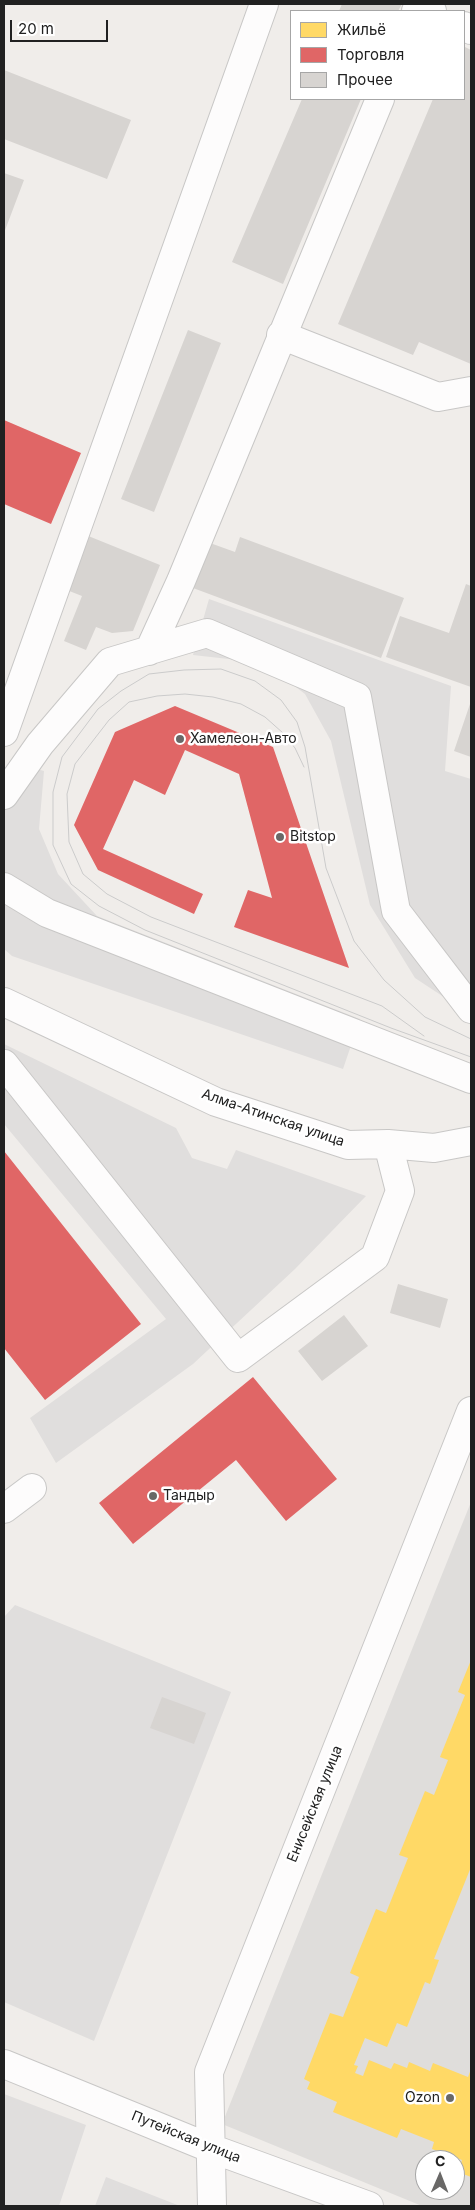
<!DOCTYPE html>
<meta charset="utf-8">
<style>
body{margin:0}
#map{position:relative;width:475px;height:2210px;overflow:hidden;background:#f0edea;font-family:Inter,sans-serif}
canvas{display:block}
.frame{position:absolute;inset:0;border:5px solid #212121;pointer-events:none}
.legend{position:absolute;left:290px;top:10px;width:175px;height:90px;box-sizing:border-box;background:#fff;border:1px solid #a6a6a6;margin:0;padding:6px 9px;list-style:none;font-size:15px;color:#212121}
.legend li{display:flex;align-items:center;gap:10px;height:25px}
.legend b{width:25px;border:1px solid #a6a6a6}
.north{position:absolute;left:415px;top:2150px;width:50px;height:50px;box-sizing:border-box;background:#fff;border:1px solid #a6a6a6;border-radius:50%;rotate:1deg;font-size:14px;font-weight:700;line-height:20px;text-align:center;color:#212121}
.north::after{content:'';display:block;margin:auto;width:18px;height:22px;background:#696867;clip-path:polygon(50% 0,100% 100%,50% 72%,0 100%)}
.scale{position:absolute;left:10px;top:20px;width:98px;height:22px;box-sizing:border-box;border:2px solid #212121;border-top:0;padding-left:6px;font-size:15px;line-height:18px;white-space:nowrap;color:#212121;-webkit-text-stroke:4px #fff;paint-order:stroke}
</style>
<div id="map">
<canvas width="475" height="2210"></canvas>
<div class="frame"></div>
<ul class="legend">
<li><b style="height:14px;background:#ffd966"></b>Жильё</li>
<li><b style="height:14px;background:#e06666"></b>Торговля</li>
<li><b style="height:14px;background:#d7d4d1"></b>Прочее</li>
</ul>
<div class="north">С</div>
<div class="scale">20 m</div>
</div>
<script>
const ctx = document.querySelector('canvas').getContext('2d');
ctx.lineJoin = 'round';
function fill(path, color) {
  ctx.fillStyle = color;
  ctx.fill(path, 'evenodd');
}
function strokePath(path, color, width, dash) {
  ctx.strokeStyle = color;
  ctx.lineWidth = width;
  ctx.lineCap = dash ? 'butt' : 'round';
  ctx.setLineDash(dash || []);
  ctx.stroke(path);
}
function label(font, color, halo, rows, align = 'center') {
  ctx.font = font + ' Inter,sans-serif';
  ctx.lineWidth = 5;
  ctx.setLineDash([]);
  ctx.textBaseline = 'middle';
  ctx.strokeStyle = halo;
  ctx.fillStyle = color;
  for (const [text, x, y, turn = 0] of rows) {
    ctx.save();
    ctx.translate(x, y);
    ctx.rotate((+turn || 0) * Math.PI / 180);
    ctx.textAlign = isNaN(turn) ? turn : align;
    if (halo) ctx.strokeText(text, 0, 0);
    ctx.fillText(text, 0, 0);
    ctx.restore();
  }
}
fill(new Path2D(`
 M471,1502v704h-49l-200,-82zM425,2160h30v30h-30z`), '#dfdddb');
fill(new Path2D(`
 M209,599l242,87 -6,85 26,8v236l-56,-37 -45,-73 -39,-164 -26,-47 -41,-31 -71,-8z
 M23,765l21,6 -5,58 19,45 39,42 263,103 -17,50 -331,-113 -8,-7v-146z
 M4,1044l172,84 16,30 35,11 9,-19 130,46 -71,73 -102,95 -137,99 -26,-45 136,-99 -162,-195z
 M15,1605l216,87 -137,349 -90,-39v-385z
 M4,2094l82,31 -27,81h-55z
 M106,2177l74,29h-85z`), '#e0dedd');
fill(new Path2D(`
 M471,1660v207l-37,92 5,1 -9,24 -5,-2 -18,45 -10,-4 -10,24 -22,-9 -11,27 4,1 -3,7 8,3 6,-16 22,9 3,-6 13,5 2,-6 21,9 3,-8 35,14 3,-8v108l-13,-5 4,-12 -30,-11 2,-7 -33,-13 -4,9 -64,-26 4,-10 -30,-13 3,-7 -6,-3 26,-66 13,4 16,-40 -9,-4 26,-64 10,4 22,-55 -9,-3 26,-64 9,4 14,-35 -8,-3 25,-62 -7,-3z`), '#ffd966');
fill(new Path2D(`
 M4,420l77,33 -30,71 -47,-20z
 M175,706l98,41 76,221 -115,-41 14,-37 24,8 -33,-124 -54,-24 -20,45 -31,-15 -31,69 100,45 -9,20 -96,-44 -24,-45 41,-93z
 M4,1151l137,173 -96,76 -41,-52z
 M253,1377l84,102 -51,42 -50,-61 -103,84 -34,-41z`), '#e06666');
fill(new Path2D(`
 M342,4h60l-4,7h-59z
 M465,47l6,3v314l-52,-22 -6,13 -75,-31 95,-225h31v-48z
 M4,70l127,50 -24,59 -103,-40z
 M302,99h59l-78,185 -51,-22z
 M4,173l20,7 -20,53z
 M188,330l33,13 -67,169 -33,-13z
 M76,531l84,34 -27,66 -21,2 -16,-6 -10,23 -22,-9 18,-45 -28,-11z
 M240,537l164,61 -23,60 -188,-70 17,-45 25,9z
 M466,584l5,2v101l-85,-30 14,-41 49,17z
 M471,701v56l-17,-6z
 M398,1284l50,15 -8,29 -50,-15z
 M344,1315l24,31 -46,35 -24,-30z
 M162,1697l44,16 -12,31 -44,-16z`), '#d7d4d1');
const minor = new Path2D(`
 M416,11l3,-6 13,6
 M464,26l7,4
 M281,335l157,62 33,-6
 M149,651l32,-70 199,-482
 M4,732l260,-728
 M4,795l36,-51 70,-82 97,-29 150,64 39,214 75,98
 M4,887l43,26 424,166
 M4,1002l212,100 132,43 40,-1 46,4 37,-7
 M4,1064l234,294 137,-101 25,-66 -12,-47
 M4,1509l28,-21
 M4,2064l206,84 159,58
 M212,2206l-3,-134 262,-661`);
strokePath(minor, '#c8c7c6', 30);
strokePath(minor, '#fdfcfc', 28);
strokePath(new Path2D(`
 M304,767l-9,-19 -12,-15 -18,-16 -24,-13 -28,-7 -28,-3 -28,2 -28,6 -20,18 -34,44 -8,30 2,48 14,32 24,20 44,23 231,89 42,30
 M471,1039l-46,-22 -41,-37 -30,-39 -28,-73 -21,-121 -8,-25 -16,-22 -26,-19 -34,-12 -37,1 -35,4 -28,17 -23,18 -36,48 -9,35v53l18,39 28,22 46,24 246,98 80,29`), '#cbcbcb', 1);
for (const [x, y, r, color] of [
 [180,739,5,"#696867"],
 [280,837,5,"#696867"],
 [153,1496,5,"#696867"],
 [450,2098,5,"#696867"]
]) {
  const dot = new Path2D();
  dot.arc(x, y, r, 0, 2 * Math.PI);
  ctx.fillStyle = color;
  ctx.fill(dot);
  strokePath(dot, '#fff', 2);
}
label('14px', '#212121', '#fff', [
 ["Хамелеон-Авто",190,739],
 ["Bitstop",290,837],
 ["Тандыр",163,1496],
 ["Ozon",440,2098,"right"]
], 'left');
label('14px', '#212121', '#fff', [
 ["Алма-Атинская улица",273,1118,19],
 ["Енисейская улица",315,1804,-68],
 ["Путейская улица",186,2137,22]
]);
</script>
